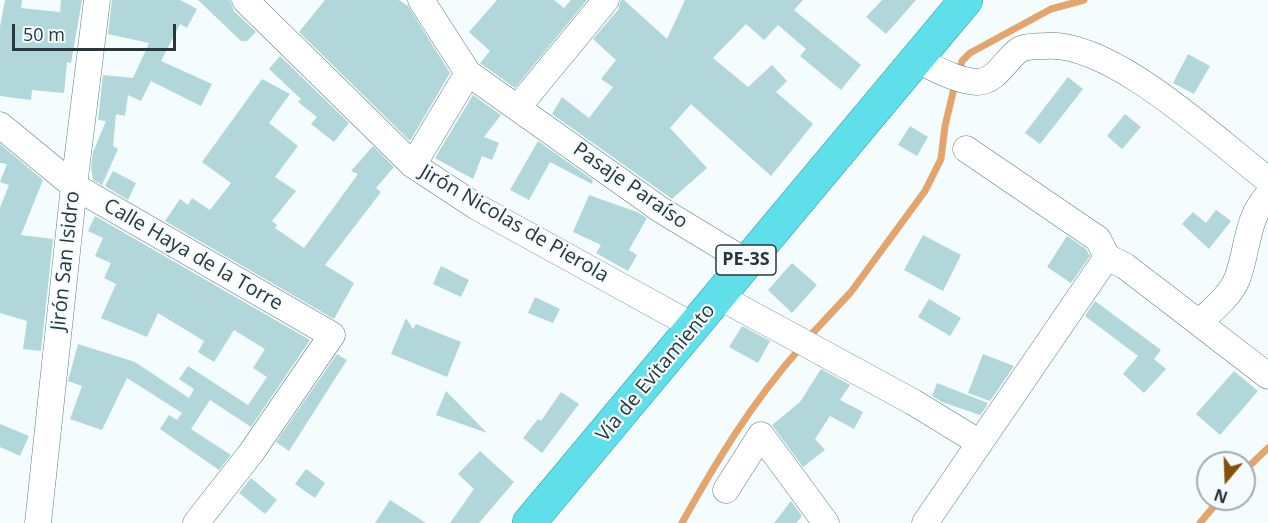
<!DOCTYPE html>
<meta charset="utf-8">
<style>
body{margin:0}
#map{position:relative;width:1268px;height:523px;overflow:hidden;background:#f4fcfd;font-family:"Open Sans",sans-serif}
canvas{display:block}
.north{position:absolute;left:1196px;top:451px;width:60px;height:60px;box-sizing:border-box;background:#f4fcfd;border:2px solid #a2adaf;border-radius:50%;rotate:199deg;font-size:16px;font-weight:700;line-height:24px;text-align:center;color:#283739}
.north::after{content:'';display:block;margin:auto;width:21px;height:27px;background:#894e08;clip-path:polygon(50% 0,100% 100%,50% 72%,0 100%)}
.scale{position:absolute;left:12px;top:24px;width:164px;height:27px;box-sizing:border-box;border:3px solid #283739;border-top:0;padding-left:8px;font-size:18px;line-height:21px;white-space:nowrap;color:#283739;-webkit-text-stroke:4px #f4fcfd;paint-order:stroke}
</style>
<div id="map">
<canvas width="1268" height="523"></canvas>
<div class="north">N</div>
<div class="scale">50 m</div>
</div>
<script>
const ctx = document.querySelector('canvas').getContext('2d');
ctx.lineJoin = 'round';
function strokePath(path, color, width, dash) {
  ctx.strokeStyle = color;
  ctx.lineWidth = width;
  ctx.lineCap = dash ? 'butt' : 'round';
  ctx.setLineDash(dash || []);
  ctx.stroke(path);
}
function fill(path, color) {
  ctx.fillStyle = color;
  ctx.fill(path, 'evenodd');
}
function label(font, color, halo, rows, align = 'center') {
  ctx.font = font + ' "Open Sans",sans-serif';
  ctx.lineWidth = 4.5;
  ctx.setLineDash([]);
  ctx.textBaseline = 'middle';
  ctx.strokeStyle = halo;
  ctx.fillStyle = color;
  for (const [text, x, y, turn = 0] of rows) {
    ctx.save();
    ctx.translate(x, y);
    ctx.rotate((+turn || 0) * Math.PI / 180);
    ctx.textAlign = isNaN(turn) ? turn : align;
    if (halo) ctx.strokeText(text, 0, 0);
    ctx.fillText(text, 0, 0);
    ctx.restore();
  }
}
strokePath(new Path2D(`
 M959,73l3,-12 8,-8 81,-44 33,-9
 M808,338l43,-46 74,-101 16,-32 4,-33 10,-42
 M1244,471l24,-23
 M682,523c35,-63 71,-122 119,-176
 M1200,523l20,-24`), '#e3a56e', 7);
fill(new Path2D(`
 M5,0h17l-1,8 39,4 1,-12h21l-11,63 -4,-1 -3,31 -32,-3 -1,10 -31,-4v-69z
 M112,0h68l17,9 -10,19 -7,-4 -19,37 51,23 -11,22 -50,-25 -10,20 -13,-6 -3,21 -9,-2 -3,32 5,3 -16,36 -9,-5 -2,-12 2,-16 13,-31 -8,-1 5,-45 30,3 16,-35 -41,-9z
 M198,0h32l4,11 22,21 -9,9h-6z
 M325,0h74l9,6 42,67 -40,68 -111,-109z
 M497,0h57l10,8 7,-8h16l-72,88 -35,-25 10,-12 -21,-19z
 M621,0h3l43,39 18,-39h118l-9,10 67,55 -20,25 -41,-34 6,-7 -28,-24 -14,15 -18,-16 -33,34 35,29 24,-22 15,16 -11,11 37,32 -42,52 -80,-72 -21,24 37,40 -35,31 -120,-85 10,-17 27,21 24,-31 -12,-8 15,-19 -23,-21 25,-29z
 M882,0h34l-30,34 -20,-17z
 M1188,54l22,12 -16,28 -21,-11z
 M280,56l69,67 -15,19 -23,-18 6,-7 -19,-15 3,-3 -32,-30z
 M1068,77l15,12 -43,55 -15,-11z
 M262,79l28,15 -21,29 29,23 -23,31 21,14 -24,30 5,4 -2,3 29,20 54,-74 -7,-3 22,-25 21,21 -18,21 5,4 -56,73 29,18 -20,36 -169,-98 15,-22 8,6 4,-7 18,12 21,-27 -29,-21z
 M473,95l28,20 -17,22 15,6 -7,17 -10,-4 -9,23 -38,-21z
 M1125,114l16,13 -19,22 -15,-13z
 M910,126l18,11 -11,19 -19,-11z
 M538,141l55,39 -1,4 -42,-22 -21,38 -19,-10z
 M0,144l43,36 -22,55 32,4 -12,112 -18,-2 4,-28 -27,-8v-105l9,-23 -9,-3 7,-18 -7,-1z
 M113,171l23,12 -8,17 -23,-14z
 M589,195l48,17 10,6 -18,32 8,5 -9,16 -32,-18 5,-8 -28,-13z
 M1216,210l15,11 -22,28 -27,-25 11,-12 13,11z
 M95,216l215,124 -59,87 -41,-27 -19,29 40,26 -12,15 -59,-41 9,-14 8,5 5,-7 -55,-35 -25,52 -32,-11 12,-33 -14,-5 10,-37 57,18 54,36 5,-9 -15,-10 9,-13 60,39 19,-28 -14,-9 12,-19 -31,-19 -20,32 -16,-10 6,-11 -46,-28 -11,24 -46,-19 15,-34 -12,-6 7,-15 -16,-7 8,-18 -15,-7z
 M923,235l38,20 -18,36 -39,-21z
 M1067,236l19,13 4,7 -19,27 -24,-16z
 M792,263l25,22 -25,28 -24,-23z
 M441,266l28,14 -8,17 -28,-13z
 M535,297l25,12 -7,14 -25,-10z
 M929,299l32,19 -11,18 -32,-19z
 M1095,301l66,49 -7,9 12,10 -22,24 -21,-19 15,-18 -53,-40z
 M406,318l7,11 3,-5 45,18 -14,35 -56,-23z
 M742,326l28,15 -12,22 -29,-16z
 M337,354l10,6 -58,91 -13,-9z
 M983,354l31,12 -24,35 -22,-8z
 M821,369l29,16 -10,15 23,12 -9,17 -24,-13 -15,23 10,11 -22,17 -31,-42 28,-23z
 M1234,371l24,20 -38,44 -24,-21z
 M937,383l51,20 -2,4 -6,8 -38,-13 -10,-6z
 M446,391l41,42 -51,-18z
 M561,392l18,12 -37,49 -19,-15 15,-19 3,2z
 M0,424l29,12 -9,20 -20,-9z
 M480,451l34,31 -35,41h-29l24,-34 -16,-15z
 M306,469l19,14 -10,15 -20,-14z
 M251,478l26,22 -12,14 -26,-21z
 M390,500l36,23h-51z
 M791,501l11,15 -6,7h-22z`), '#b1d7da');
const minor = new Path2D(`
 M245,0l168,165 64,42 218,120
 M421,0l47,73 193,137 84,51
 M917,60c18,8 39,21 60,22 19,0 28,-22 42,-32 6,-4 20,-4 27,-4 66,-5 170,94 222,134
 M518,107l88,-107
 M0,125l74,61 258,149 -81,118 -55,70
 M413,165l55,-92
 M1107,257l18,9 143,110
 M720,297l193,105 67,41
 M1200,322c13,-13 30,-26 37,-43 11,-28 9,-61 31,-84
 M726,490l35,-55 65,88
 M38,523l36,-337 23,-186
 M925,523l182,-266 -9,-18 -132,-90`);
const trunk = new Path2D(`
 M529,523l437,-523`);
strokePath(minor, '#5b7e82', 27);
strokePath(trunk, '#329fa9', 34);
strokePath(minor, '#fff', 26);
strokePath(trunk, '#5fdfea', 33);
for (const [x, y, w] of [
 [746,260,60]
]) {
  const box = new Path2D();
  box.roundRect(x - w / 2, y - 15, w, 30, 4.5);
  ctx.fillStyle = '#f4fcfd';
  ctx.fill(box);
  strokePath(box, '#283739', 1.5);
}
label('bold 18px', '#283739', null, [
 ["PE-3S",746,260]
]);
label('20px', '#283739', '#f4fcfd', [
 ["Pasaje Paraíso",630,186,35],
 ["Jirón Nicolas de Pierola",514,224,30],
 ["Calle Haya de la Torre",193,255,30],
 ["Jirón San Isidro",66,261,-84],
 ["Vía de Evitamiento",656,373,-50]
]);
</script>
